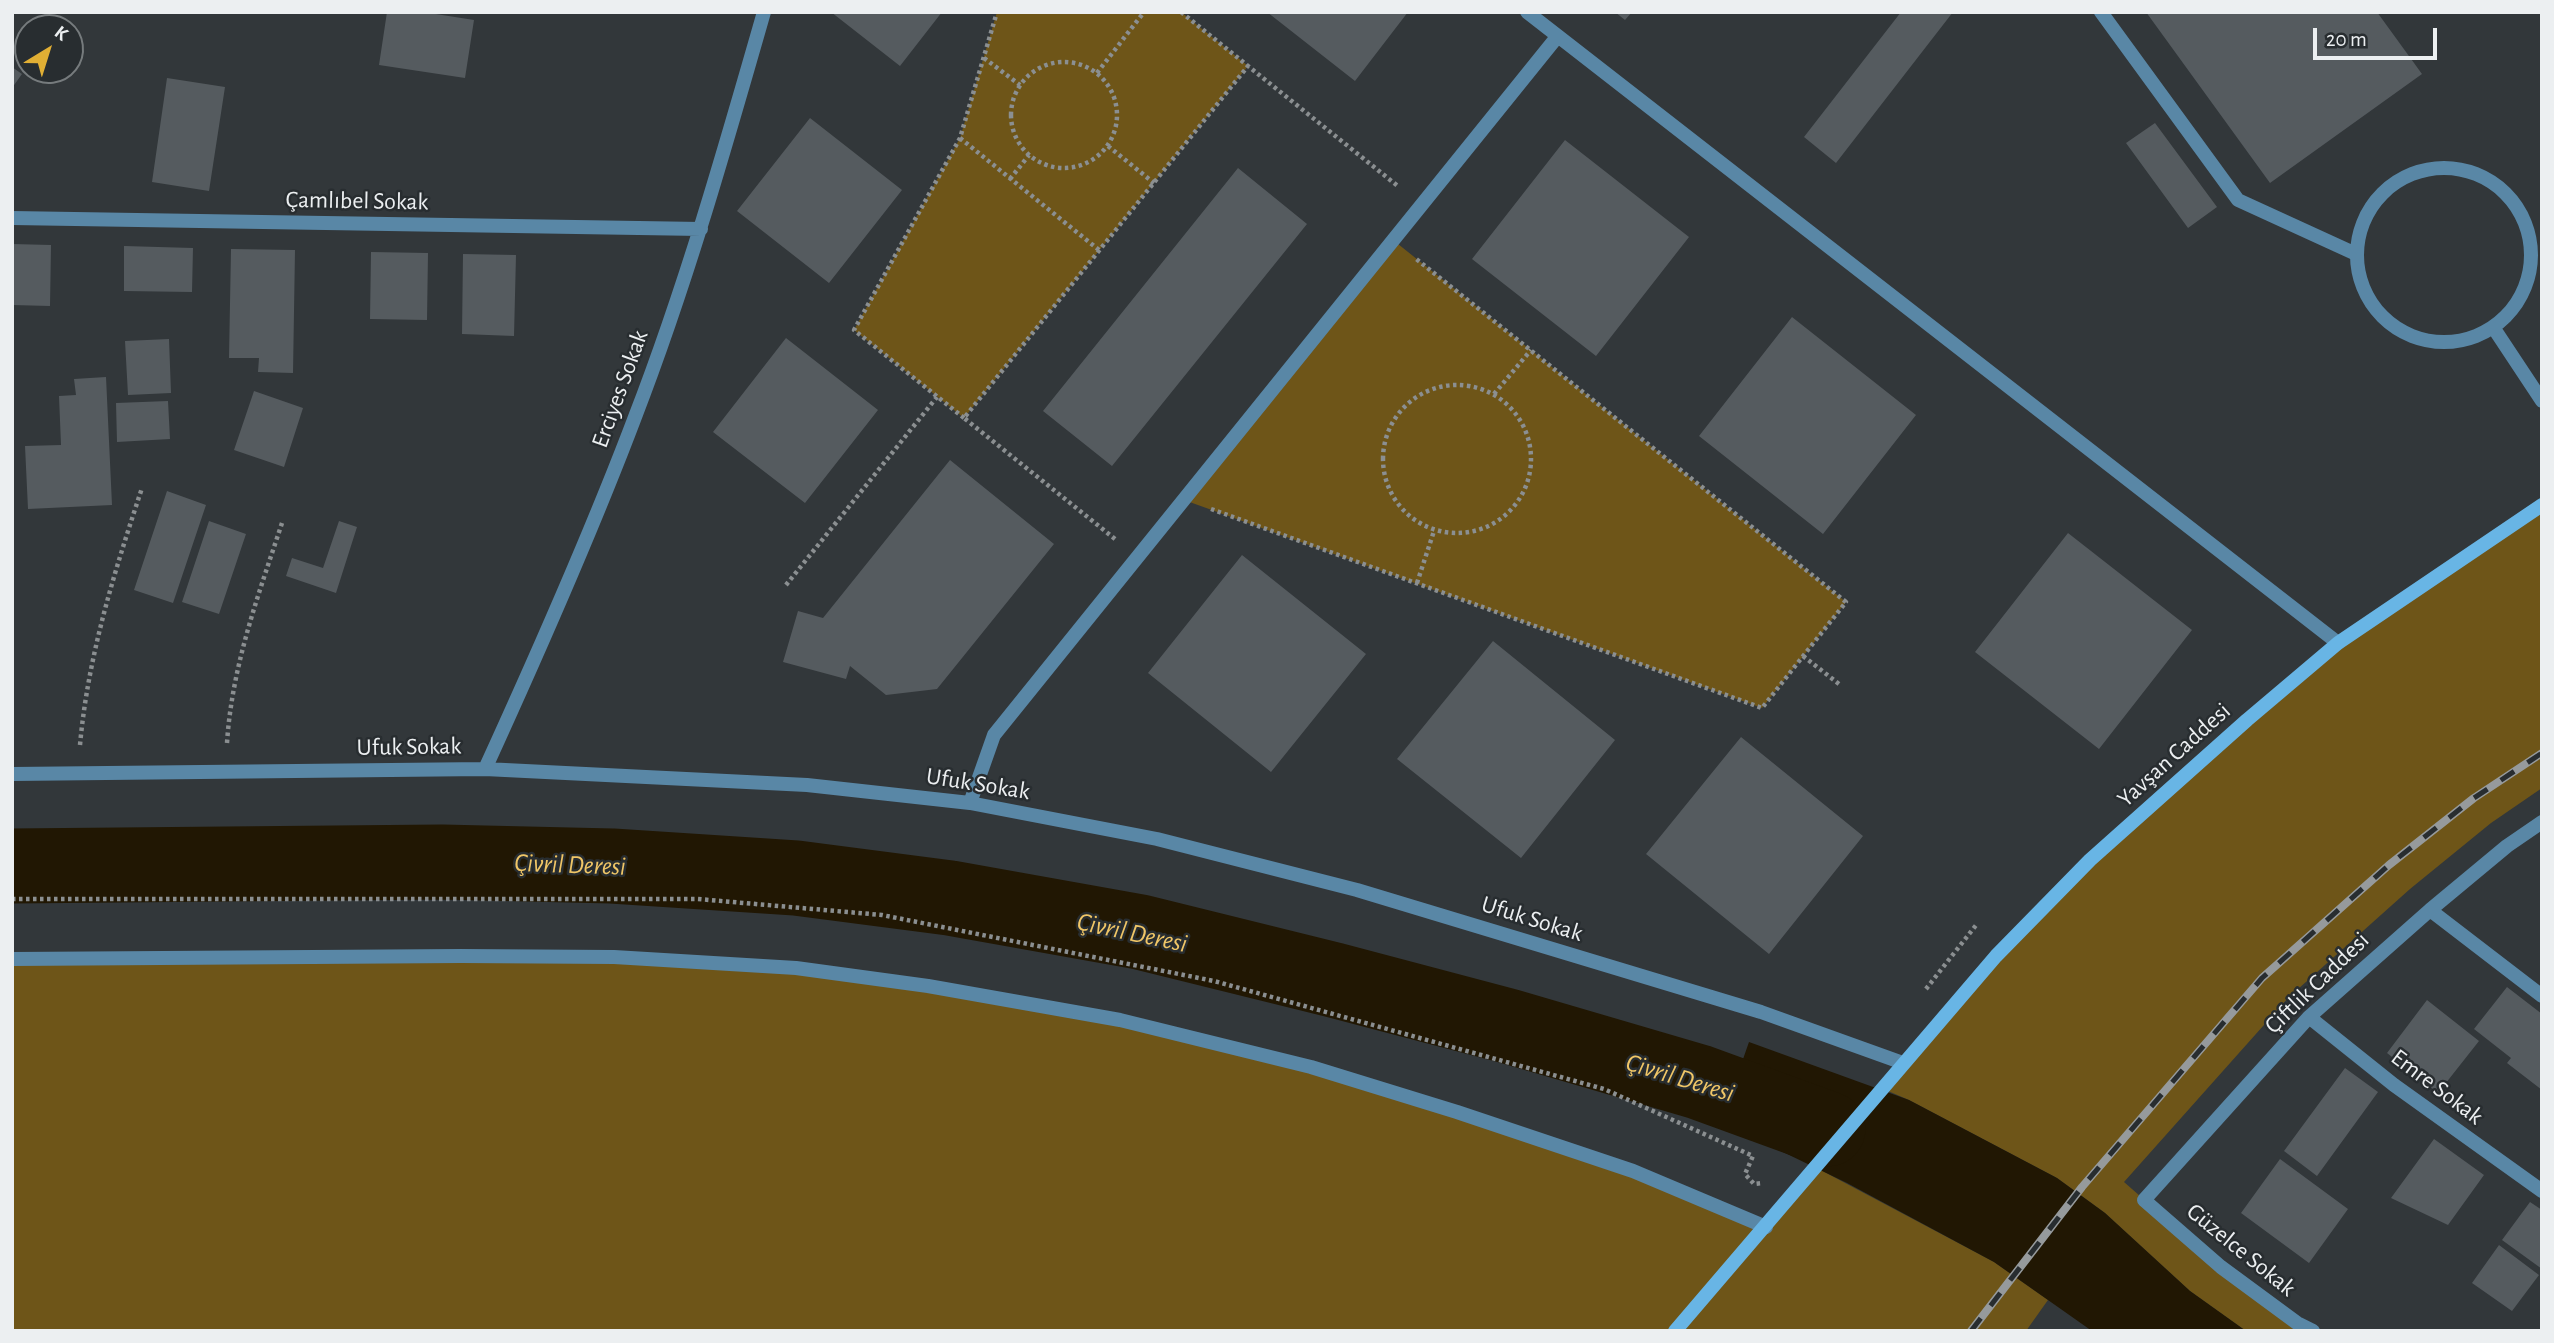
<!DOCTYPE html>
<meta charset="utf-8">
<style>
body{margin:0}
#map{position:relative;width:2554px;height:1343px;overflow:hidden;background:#32373a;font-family:"Alegreya Sans",sans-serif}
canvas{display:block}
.frame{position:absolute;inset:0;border:14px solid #eceff1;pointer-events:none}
.north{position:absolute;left:14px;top:14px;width:70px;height:70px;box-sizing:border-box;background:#282d30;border:2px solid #767b7d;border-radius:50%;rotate:38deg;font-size:19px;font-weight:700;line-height:28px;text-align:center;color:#eceff1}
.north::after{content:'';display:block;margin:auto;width:24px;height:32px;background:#e1af34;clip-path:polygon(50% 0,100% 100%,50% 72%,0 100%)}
.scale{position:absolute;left:2313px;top:28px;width:124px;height:32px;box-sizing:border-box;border:4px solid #eceff1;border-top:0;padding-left:9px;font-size:21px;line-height:24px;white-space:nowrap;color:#eceff1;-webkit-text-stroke:5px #282d30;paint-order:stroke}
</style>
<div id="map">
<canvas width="2554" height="1343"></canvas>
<div class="frame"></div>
<div class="north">K</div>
<div class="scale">20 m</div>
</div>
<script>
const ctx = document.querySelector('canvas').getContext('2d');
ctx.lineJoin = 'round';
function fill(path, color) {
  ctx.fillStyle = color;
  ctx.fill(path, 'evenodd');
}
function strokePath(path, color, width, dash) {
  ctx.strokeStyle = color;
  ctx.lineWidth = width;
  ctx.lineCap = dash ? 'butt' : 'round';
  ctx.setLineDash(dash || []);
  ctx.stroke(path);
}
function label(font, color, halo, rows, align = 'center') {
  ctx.font = font + ' "Alegreya Sans",sans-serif';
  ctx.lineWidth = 5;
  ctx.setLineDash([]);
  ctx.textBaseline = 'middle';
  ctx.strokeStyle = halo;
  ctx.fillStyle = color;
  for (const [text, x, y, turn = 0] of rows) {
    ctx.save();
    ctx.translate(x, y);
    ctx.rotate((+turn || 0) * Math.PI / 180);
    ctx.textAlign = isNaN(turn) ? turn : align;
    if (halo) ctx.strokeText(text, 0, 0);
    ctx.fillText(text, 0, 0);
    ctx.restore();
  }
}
fill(new Path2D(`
 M997,12h184l67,54 -284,352 -110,-88 106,-192z
 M1393,240l453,362 -84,106 -578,-208z
 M2542,505v283l-51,35 -81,66 -122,109 -164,184 97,85 92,64h-67l-56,-40 -85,-78 -48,-35 -148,-78 -28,-12 209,-228 248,-217z
 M461,956l335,12 324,52 337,92 309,114 49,-59 179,95 54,38 -22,31h-2014v-372z`), '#6e5518');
fill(new Path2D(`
 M1749,1042l160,58 148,78 48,35 85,78 56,40h-154l-98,-69 -147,-79 -126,-61z`), '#211703');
strokePath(new Path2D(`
 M12,866l430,-4 170,4 184,12 154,20 190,34 194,48 174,46 191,56 129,47`), '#211703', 75);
fill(new Path2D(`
 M387,12h36l51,8 -9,58 -86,-13z
 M831,12h111l-42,54z
 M1267,12h141l-53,69z
 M1615,12h17l-7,8z
 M1901,12h52l-117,151 -32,-26z
 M2146,12h231l45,62 -152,109z
 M12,67l10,7 -10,14z
 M167,78l58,9 -16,104 -57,-9z
 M810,118l92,72 -73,93 -92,-72z
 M2155,123l62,84 -29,21 -62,-85z
 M1565,140l124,97 -93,119 -124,-97z
 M1238,168l69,56 -195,242 -69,-55z
 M12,244l39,1 -1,61 -38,-1z
 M124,246l69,2 -1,44 -68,-1z
 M231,249l64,1 -2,123 -35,-1 1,-14h-30z
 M371,252l57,1 -1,67 -57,-1z
 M463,254l53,1 -2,81 -52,-2z
 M1792,317l124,98 -93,119 -124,-98z
 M786,338l92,72 -73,93 -92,-71z
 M169,339l2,54 -43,2 -3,-54z
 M106,377l6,128 -84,4 -3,-63 36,-1 -2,-49 17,-1 -2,-16z
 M254,391l49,17 -19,59 -50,-17z
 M168,401l2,38 -53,3 -1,-39z
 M950,460l104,84 -117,145 -51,6 -36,-29 -4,13 -63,-17 15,-51 25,7z
 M167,491l39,14 -33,98 -39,-13z
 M209,521l37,13 -27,80 -37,-12z
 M339,521l18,6 -21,66 -50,-17 6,-18 31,10z
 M2068,533l124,97 -93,119 -124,-97z
 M1242,555l124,99 -95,118 -123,-99z
 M1493,641l122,99 -94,118 -124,-99z
 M1741,737l122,99 -94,118 -123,-100z
 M2507,987l35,27v76l-35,-27 4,-5 -37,-29z
 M2427,1000l52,41 -41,52 -51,-40z
 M2345,1068l33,24 -61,84 -33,-25z
 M2434,1139l50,36 -36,50 -57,-27z
 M2280,1159l68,50 -39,54 -68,-50z
 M2530,1202l12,8v59l-40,-29z
 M2499,1245l40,30 -27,36 -40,-28z`), '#555b5f');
strokePath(new Path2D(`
 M1181,12l67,54
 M984,58l36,27
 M1011 115a53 53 0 1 1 106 0a53 53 0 1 1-106 0Z
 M1097,73l47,-61
 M960,138l139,112
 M1108,146l46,37
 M1010,179l19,-24
 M1383 459a74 74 0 1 1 148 0a74 74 0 1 1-148 0Z
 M1494,394l37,-44
 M964,418l-110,-88 106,-192 37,-126
 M1211,509l551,199 84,-106 -431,-344
 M1115,539l-151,-121 284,-352 151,121
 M1417,583l17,-52
 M786,585l151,-188
 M1803,656l36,28
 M227,743c5,-77 31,-147 55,-220
 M80,745c8,-89 34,-172 62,-257
 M12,899h686l184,16 332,66 390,108 149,67 -8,18 9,10 9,-1
 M1926,989l51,-65`), '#8b8f91', 4.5, [3.5, 3.5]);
strokePath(new Path2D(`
 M2101,12l137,188 118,54
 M2357 255a87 87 0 1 1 174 0a87 87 0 1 1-174 0Z
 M2493,327l49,74`), '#5987a6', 14);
strokePath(new Path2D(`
 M1527,12l811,631
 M12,218l689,11
 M485,769c53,-116 105,-233 150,-352 51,-132 90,-269 129,-405
 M12,774l473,-5 322,16 163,18 187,36 200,51 404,122 142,51
 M970,803l24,-68 563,-698
 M2430,910l112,86
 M12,959l449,-3 153,1 182,11 132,18 192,34 191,47 146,45 176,59 133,56
 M2309,1017l85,68 148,106
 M2313,1331l-16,-8 -76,-56 -77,-67 165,-183 121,-107 77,-64 35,-24`), '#5987a6', 14);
strokePath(new Path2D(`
 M1675,1331l321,-375 94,-96 157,-140 91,-77 204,-138`), '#68b5e5', 14);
const rail = new Path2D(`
 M1971,1331l111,-144 180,-209 127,-113 85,-67 68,-45`);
strokePath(rail, '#969a9c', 8);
strokePath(rail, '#282d30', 5, [16]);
label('24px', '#eceff1', '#282d30', [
 ["Çamlıbel Sokak",357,201,1],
 ["Erciyes Sokak",620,389,-70],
 ["Ufuk Sokak",409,747,-1],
 ["Yavşan Caddesi",2174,755,-42],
 ["Ufuk Sokak",978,784,9],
 ["Ufuk Sokak",1532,919,17],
 ["Çiftlik Caddesi",2317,983,-44],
 ["Emre Sokak",2437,1087,37],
 ["Güzelce Sokak",2241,1250,39]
]);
label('italic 26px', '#f0c667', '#282d30', [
 ["Çivril Deresi",570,865,2],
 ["Çivril Deresi",1132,933,12],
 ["Çivril Deresi",1680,1078,17]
]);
</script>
